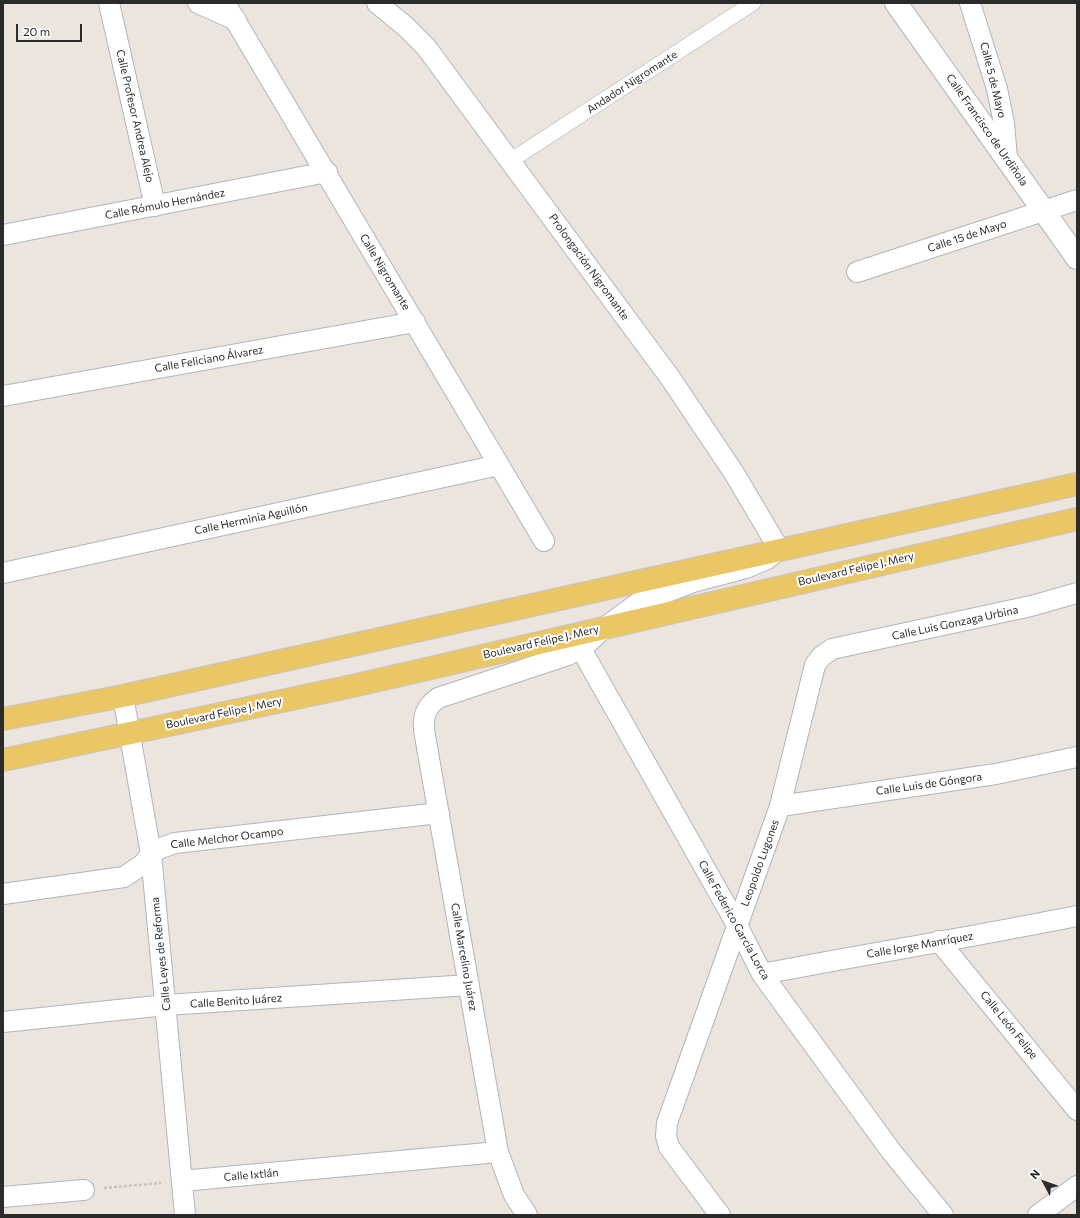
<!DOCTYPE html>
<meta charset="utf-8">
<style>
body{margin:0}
#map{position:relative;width:1080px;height:1218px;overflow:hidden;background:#ece5dd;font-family:Commissioner,sans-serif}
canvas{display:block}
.frame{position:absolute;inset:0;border:4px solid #2b2b2b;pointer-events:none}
.north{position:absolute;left:1024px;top:1162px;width:40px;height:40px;-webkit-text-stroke:3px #fff;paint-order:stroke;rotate:311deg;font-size:11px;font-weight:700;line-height:16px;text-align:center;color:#2b2b2b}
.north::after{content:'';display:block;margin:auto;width:14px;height:18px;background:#2b2b2b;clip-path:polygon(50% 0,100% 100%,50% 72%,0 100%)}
.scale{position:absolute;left:16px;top:24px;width:66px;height:18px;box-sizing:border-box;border:2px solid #2b2b2b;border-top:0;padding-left:5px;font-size:12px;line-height:14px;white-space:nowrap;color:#2b2b2b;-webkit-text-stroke:3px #fff;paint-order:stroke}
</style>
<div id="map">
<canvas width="1080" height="1218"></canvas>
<div class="frame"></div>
<div class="north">N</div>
<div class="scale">20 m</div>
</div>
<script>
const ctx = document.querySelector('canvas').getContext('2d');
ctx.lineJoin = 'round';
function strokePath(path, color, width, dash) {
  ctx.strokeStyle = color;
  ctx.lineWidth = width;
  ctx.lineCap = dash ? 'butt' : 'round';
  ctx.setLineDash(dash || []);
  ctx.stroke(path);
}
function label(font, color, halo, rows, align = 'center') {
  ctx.font = font + ' Commissioner,sans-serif';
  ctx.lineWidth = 4;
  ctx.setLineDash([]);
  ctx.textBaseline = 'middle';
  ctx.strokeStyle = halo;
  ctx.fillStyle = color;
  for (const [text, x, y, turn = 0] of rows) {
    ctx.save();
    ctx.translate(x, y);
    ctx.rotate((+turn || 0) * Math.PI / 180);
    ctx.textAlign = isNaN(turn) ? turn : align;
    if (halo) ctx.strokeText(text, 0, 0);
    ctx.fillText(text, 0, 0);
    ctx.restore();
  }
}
const pedestrian = new Path2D(`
 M510,161l243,-158`);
const minor = new Path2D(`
 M109,3l46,203
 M198,3l38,17
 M225,3l319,538
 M377,3l29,24 20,20 84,114 161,218 63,94 45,76 -12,10 -21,9 -50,13 -58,22 -34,25 -15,14 -21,13 -130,43c-12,9 -15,17 -14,32l74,422 16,43 13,20
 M970,3l27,86 7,34 3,36
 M3,235l324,-63
 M857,272l220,-72
 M3,396l412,-74
 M3,573l496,-108
 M580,647l157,278 25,49 129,177 52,64
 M123,696l28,158 34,361
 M780,806l216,-32 81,-17
 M3,894l121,-17 19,-13 8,-10 10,-6 14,-5 264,-30
 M939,941l138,169
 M762,974c105,-20 210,-37 315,-58
 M3,1022l163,-17 303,-20
 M182,1181l316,-29
 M3,1197l81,-7
 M720,1215l-51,-68 -3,-11 1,-13 113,-317 35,-141 7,-9 10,-7 199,-43 46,-13
 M1038,1215l39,-29`);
const secondary = new Path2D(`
 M896,3l181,255`);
const primary = new Path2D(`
 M3,719l120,-23 954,-212
 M3,760l354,-75 720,-166`);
strokePath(pedestrian, '#b1b4bd', 16);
strokePath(minor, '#b1b4bd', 22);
strokePath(secondary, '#b1b4bd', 24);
strokePath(primary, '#c4c4c4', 24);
strokePath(new Path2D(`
 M104,1188l57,-5`), '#c4c4c4', 2.5, [3, 2]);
strokePath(pedestrian, '#fff', 15);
strokePath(minor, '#fff', 20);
strokePath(secondary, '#fff', 22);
strokePath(primary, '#eac664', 22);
label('11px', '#2b2b2b', '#fff', [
 ["Calle 5 de Mayo",993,80,76],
 ["Andador Nigromante",632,82,-33],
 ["Calle Profesor Andrea Alejo",135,116,77],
 ["Calle Francisco de Urdiñola",987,130,55],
 ["Calle Rómulo Hernández",165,204,-11],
 ["Calle 15 de Mayo",967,236,-18],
 ["Prolongación Nigromante",589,267,54],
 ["Calle Nigromante",385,272,59],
 ["Calle Feliciano Álvarez",209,359,-10],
 ["Calle Herminia Aguillón",251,519,-12],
 ["Boulevard Felipe J. Mery",856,569,-13],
 ["Calle Luis Gonzaga Urbina",955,623,-12],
 ["Boulevard Felipe J. Mery",541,642,-13],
 ["Boulevard Felipe J. Mery",224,713,-12],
 ["Calle Luis de Góngora",929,784,-8],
 ["Calle Melchor Ocampo",227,838,-7],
 ["Leopoldo Lugones",760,863,-70],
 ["Calle Federico García Lorca",734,920,61],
 ["Calle Jorge Manríquez",920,945,-10],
 ["Calle Leyes de Reforma",161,954,-96],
 ["Calle Marcelino Juárez",464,957,80],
 ["Calle Benito Juárez",236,1001,-4],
 ["Calle León Felipe",1009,1025,51],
 ["Calle Ixtlán",251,1175,-5]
]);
</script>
